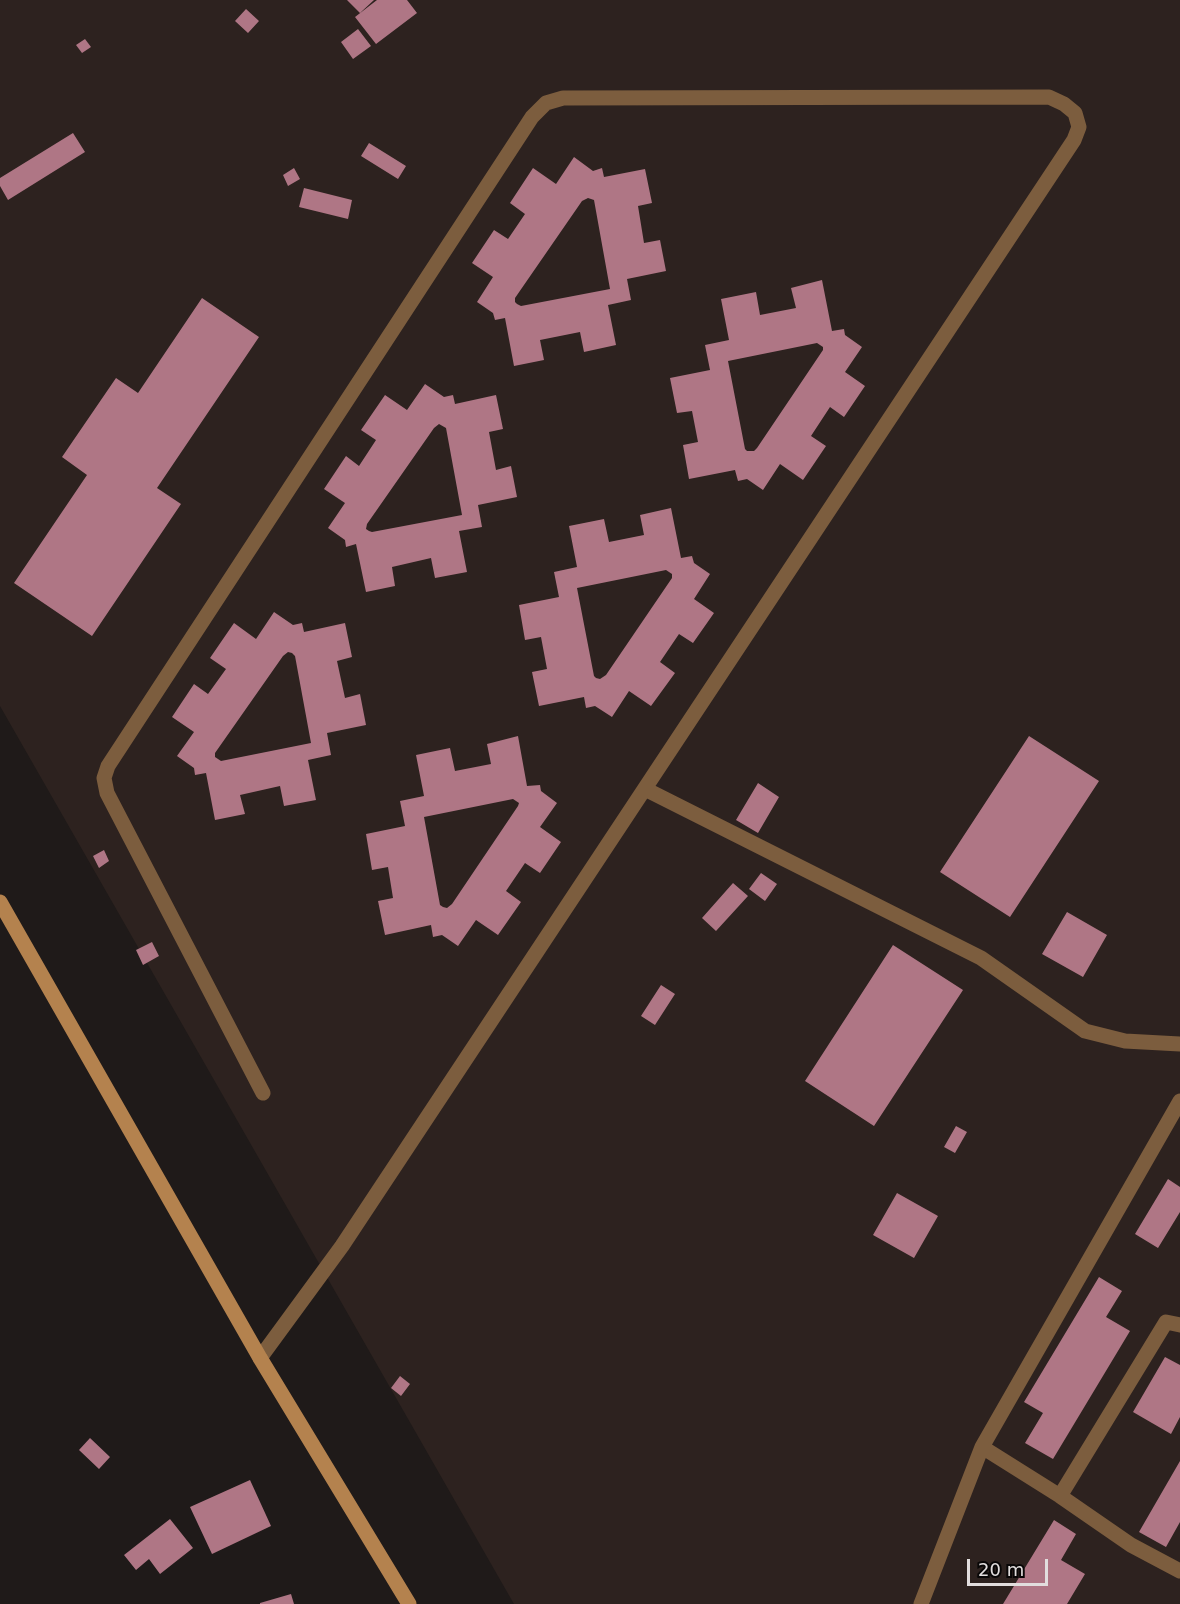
<!DOCTYPE html>
<style>
body{margin:0}
#map{position:relative;width:1180px;height:1604px;overflow:hidden;background:#1f1a19;font-family:"DejaVu Sans",sans-serif}
canvas{display:block}
.scale{position:absolute;left:967px;top:1559px;width:81px;height:27px;box-sizing:border-box;border:3px solid #e2dede;border-top:0;padding-left:8px;font-size:18px;line-height:21px;white-space:nowrap;color:#e2dede;-webkit-text-stroke:4px #080606;paint-order:stroke}
</style>
<div id="map">
<canvas width="1180" height="1604"></canvas>
<div class="scale">20 m</div>
</div>
<script>
const ctx = document.querySelector('canvas').getContext('2d');
ctx.lineJoin = 'round';
function fill(path, color) {
  ctx.fillStyle = color;
  ctx.fill(path, 'evenodd');
}
function strokePath(path, color, width, dash) {
  ctx.strokeStyle = color;
  ctx.lineWidth = width;
  ctx.lineCap = dash ? 'butt' : 'round';
  ctx.setLineDash(dash || []);
  ctx.stroke(path);
}
fill(new Path2D(`
 M0,0h1180v1604h-666l-514,-898z`), '#2d221f');
fill(new Path2D(`
 M347,0h27l-14,13z
 M377,0h30l10,13 -41,31 -21,-27z
 M246,9l13,12 -11,12 -13,-12z
 M358,29l13,17 -18,13 -12,-17z
 M85,39l6,8 -9,6 -6,-8z
 M73,133l12,19 -77,48 -8,-14v-8z
 M369,143l37,23 -8,13 -37,-23z
 M574,157l19,14 9,-3 2,9 41,-8 7,34 -14,3 6,37 16,-3 6,31 -39,8 4,21 -23,5 8,40 -32,7 -4,-20 -40,8 4,20 -30,6 -9,-48 -10,2 -2,-7 -16,-11 16,-25 -21,-14 22,-33 14,9 17,-25 -15,-11 23,-35 23,16zM588,198l6,2 16,89 -89,17 -4,-2 -2,-2v-4l67,-97z
 M294,168l6,11 -12,7 -5,-11z
 M304,188l48,12 -4,19 -49,-12z
 M822,280l10,51 12,-2 1,6 17,12 -17,25 20,14 -21,31 -14,-10 -19,29 15,10 -23,34 -23,-16 -17,26 -16,-11 -9,2 -3,-11 -46,9 -6,-34 15,-3 -6,-31 -15,2 -7,-35 40,-8 -5,-25 24,-5 -8,-41 35,-7 4,23 36,-7 -5,-20zM817,343l6,4v3l-66,98 -3,3h-7l-2,-2 -17,-88z
 M202,298l57,39 -102,151 24,16 -89,132 -78,-53 73,-108 -25,-18 54,-79 22,15z
 M425,384l19,13 9,-2 2,9 41,-9 7,34 -14,3 7,38 15,-4 6,31 -39,8 4,22 -23,4 8,41 -32,6 -4,-20 -39,9 3,19 -29,6 -10,-48 -10,3 -1,-7 -17,-12 17,-25 -21,-14 22,-33 13,10 17,-26 -15,-10 24,-35 22,15zM439,424l7,4 16,87 -90,17 -3,-1 -3,-2 1,-5 67,-96z
 M671,508l10,50 11,-2 2,7 16,11 -16,25 20,14 -21,30 -14,-9 -19,28 15,11 -24,33 -22,-15 -17,26 -17,-11 -9,2 -2,-11 -45,9 -7,-34 15,-3 -6,-32 -16,3 -6,-35 40,-8 -5,-25 23,-5 -8,-41 35,-7 5,23 35,-7 -4,-20zM666,570l6,4v4l-66,97 -6,4 -4,-1 -2,-2 -17,-88z
 M274,612l19,13 9,-2 2,9 41,-9 7,34 -15,4 8,37 15,-4 6,31 -39,8 4,22 -23,5 8,40 -32,6 -4,-20 -40,9 5,19 -30,6 -9,-47 -11,2 -1,-7 -17,-12 17,-24 -22,-15 22,-33 14,10 18,-25 -16,-11 24,-35 22,16zM288,652l4,1 3,3 16,87 -90,18 -6,-4v-4l68,-97z
 M518,736l9,50 13,-1 1,6 16,12 -17,24 21,15 -21,31 -15,-10 -19,28 15,11 -23,33 -22,-15 -18,26 -16,-11 -9,2 -2,-12 -46,10 -7,-34 15,-3 -5,-31 -16,3 -6,-36 39,-8 -5,-25 24,-5 -8,-41 34,-7 5,23 36,-7 -4,-20zM513,799l6,4 -1,3 -66,98 -5,4 -4,-1 -3,-2 -16,-88z
 M1029,736l70,45 -89,136 -70,-45z
 M758,783l21,14 -21,36 -22,-13z
 M104,850l5,11 -10,7 -6,-12z
 M761,873l16,11 -12,17 -16,-12z
 M733,883l15,13 -32,35 -14,-13z
 M1067,912l40,23 -24,42 -41,-23z
 M152,942l7,14 -16,9 -7,-15z
 M893,945l70,45 -89,136 -69,-45z
 M661,985l14,9 -20,31 -14,-9z
 M956,1126l11,6 -12,21 -11,-6z
 M1168,1179l12,8v25l-22,36 -23,-14z
 M897,1193l41,23 -24,42 -41,-23z
 M1099,1277l23,14 -16,26 24,14 -77,128 -28,-16 18,-30 -19,-11z
 M1165,1357l15,8v52l-9,17 -38,-22z
 M400,1376l10,8 -9,12 -10,-8z
 M90,1438l20,19 -11,12 -20,-19z
 M1180,1461v61l-14,25 -27,-15z
 M250,1480l21,46 -59,28 -22,-47z
 M170,1519l23,29 -33,26 -11,-15 -13,11 -12,-15z
 M1054,1520l22,14 -15,26 24,14 -18,30h-64z
 M291,1594l3,10h-34v-1z`), '#af7685');
strokePath(new Path2D(`
 M645,789l336,169 104,73 40,10 55,3
 M1180,1325l-14,-3 -106,174 71,49 49,26
 M260,1358l82,-112 732,-1106 5,-13 -4,-14 -11,-9 -15,-7 -486,1 -17,5 -14,14 -424,649 -4,12 3,15 156,300
 M1060,1496l-78,-49 198,-346
 M921,1604l61,-157`), '#7c5d3e', 15);
strokePath(new Path2D(`
 M0,902l260,456 149,246`), '#b4824e', 15);
</script>
